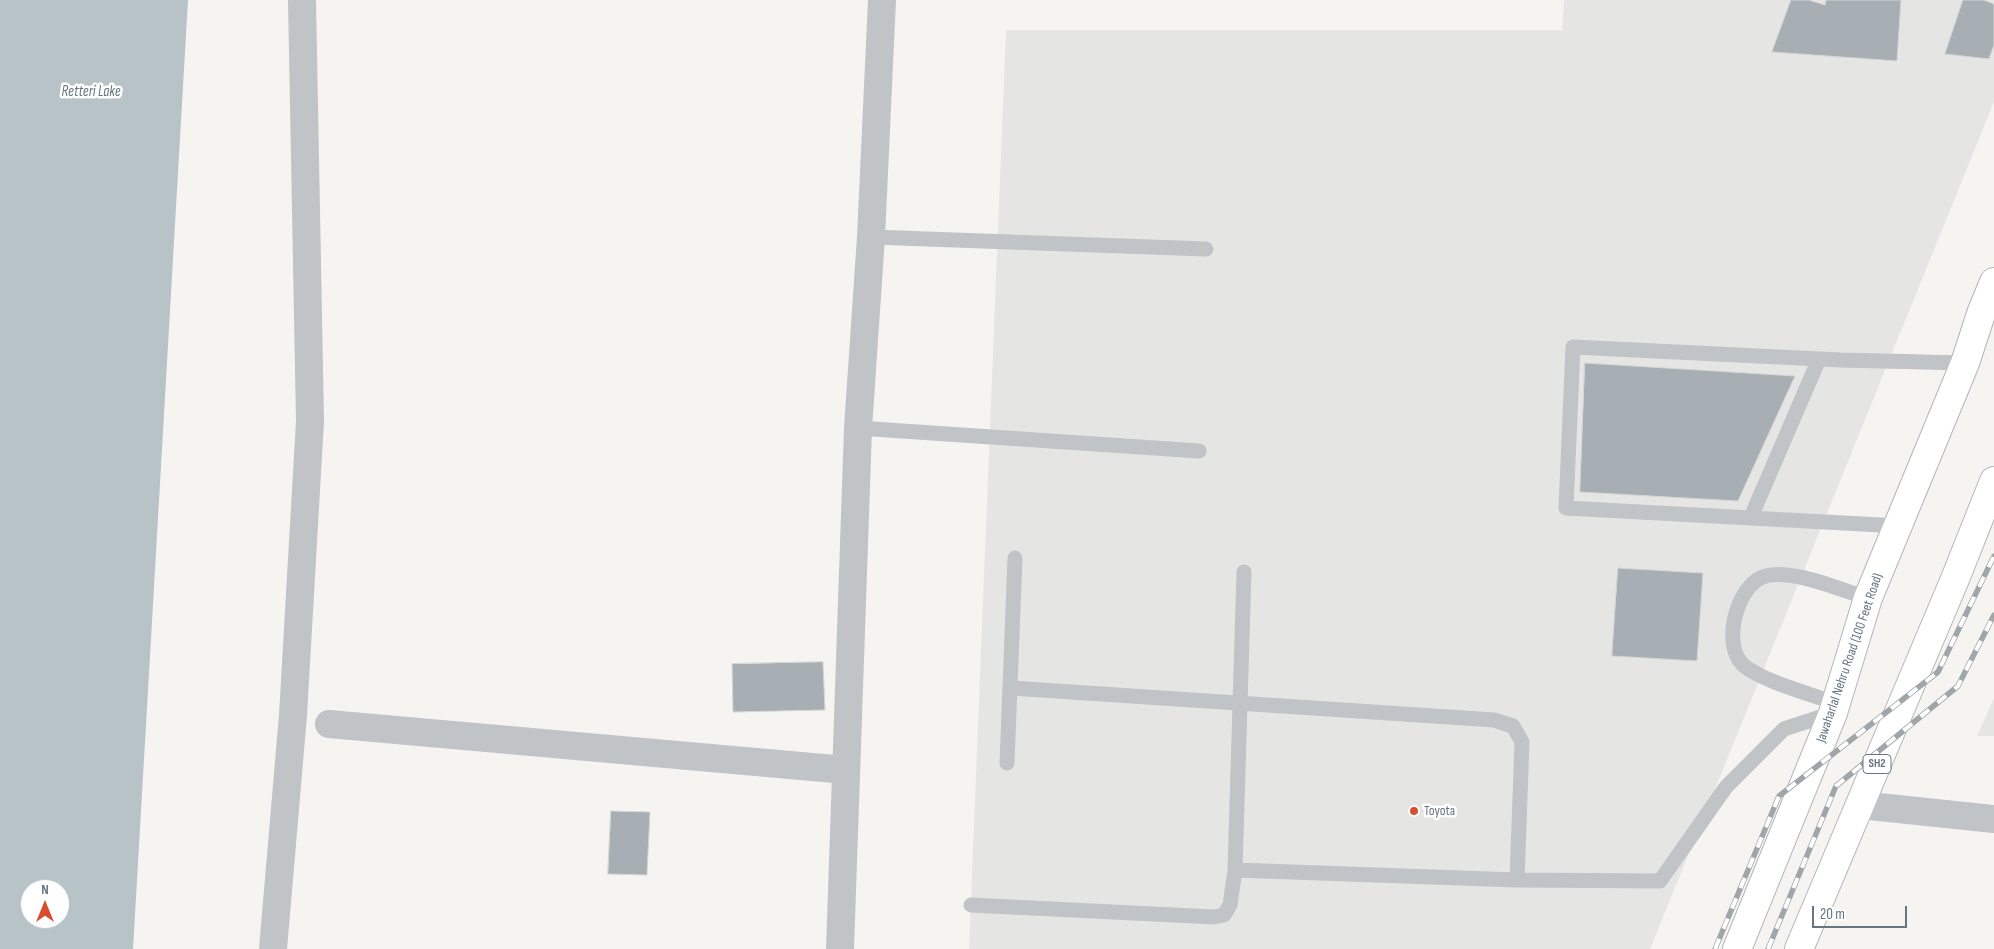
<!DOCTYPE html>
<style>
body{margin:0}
#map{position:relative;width:1994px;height:949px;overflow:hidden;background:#f5f4f1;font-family:"Sofia Sans Condensed",sans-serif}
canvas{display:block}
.north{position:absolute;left:20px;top:879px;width:50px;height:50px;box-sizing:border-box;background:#fff;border:1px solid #c1c8cc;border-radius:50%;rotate:0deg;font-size:14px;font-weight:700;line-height:20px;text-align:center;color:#657680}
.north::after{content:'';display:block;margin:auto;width:18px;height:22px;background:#d84d2d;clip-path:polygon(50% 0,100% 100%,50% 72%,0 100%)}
.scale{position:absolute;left:1812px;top:906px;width:95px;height:22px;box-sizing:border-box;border:2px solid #657680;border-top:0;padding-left:6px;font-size:15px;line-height:18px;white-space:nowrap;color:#657680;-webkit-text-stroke:4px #fff;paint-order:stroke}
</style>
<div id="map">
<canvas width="1994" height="949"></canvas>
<div class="north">N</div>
<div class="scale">20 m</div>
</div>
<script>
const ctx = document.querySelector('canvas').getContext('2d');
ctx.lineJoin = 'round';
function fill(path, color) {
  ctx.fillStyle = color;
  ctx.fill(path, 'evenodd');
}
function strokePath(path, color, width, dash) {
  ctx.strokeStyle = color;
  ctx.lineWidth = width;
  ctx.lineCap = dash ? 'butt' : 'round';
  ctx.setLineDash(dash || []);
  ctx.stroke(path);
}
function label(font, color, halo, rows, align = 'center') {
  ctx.font = font + ' "Sofia Sans Condensed",sans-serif';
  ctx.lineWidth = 5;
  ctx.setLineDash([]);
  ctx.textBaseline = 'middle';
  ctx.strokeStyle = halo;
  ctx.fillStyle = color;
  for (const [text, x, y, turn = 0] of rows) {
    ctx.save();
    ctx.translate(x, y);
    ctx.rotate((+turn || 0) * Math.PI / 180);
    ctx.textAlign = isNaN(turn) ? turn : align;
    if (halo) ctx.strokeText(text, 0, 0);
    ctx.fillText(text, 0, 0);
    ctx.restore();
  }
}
fill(new Path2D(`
 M1564,0h430v102l-344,847h-681l37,-919h556z
 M1994,698v38h-17z`), '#e5e6e4');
fill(new Path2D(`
 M0,0h188l-55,949h-133zM30,889h30v30h-30z`), '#b7c3c6');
const building = new Path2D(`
 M1791,0h18l16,5 1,-5h75l-4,61 -125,-9z
 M1963,0h21l10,4v41l-5,14 -44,-5z
 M1585,363l210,13 -57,125 -158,-9z
 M1618,568l85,5 -6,88 -85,-5z
 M823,662l2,48 -92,2 -1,-48z
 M611,811l39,1 -3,63 -39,-1z`);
fill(building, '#a7afb4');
strokePath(building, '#d6d6d4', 1);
const primary = new Path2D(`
 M1737,949l96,-236 35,-115 97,-235 17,-52 12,-29
 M1799,949l156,-370 39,-98`);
strokePath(primary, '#b1b6b9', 30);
strokePath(new Path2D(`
 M871,237l335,12
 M858,428l341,23
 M1751,517l68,-158
 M1899,526l-333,-18 7,-161 268,13 124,3
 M1011,688l483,32 19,6 9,16 -5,138
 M1835,703c-27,-10 -64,-19 -88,-35 -28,-18 -11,-85 19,-92 28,-7 74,14 102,22
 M1007,763l8,-205
 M1235,870l282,10 143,1 66,-94 58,-58 49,-16
 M971,905l243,12 10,-2 6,-10 5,-35 9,-298`), '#c0c4c7', 15);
strokePath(new Path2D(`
 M329,724l517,46
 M1860,805l134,14
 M273,949l20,-234 17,-294 -8,-421
 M840,949l18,-521 13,-191 11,-237`), '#c0c4c7', 28);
strokePath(primary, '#fff', 28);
const rail = new Path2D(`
 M1715,949l64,-153 159,-124 56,-116
 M1768,949l68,-163 122,-100 36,-71`);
strokePath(rail, '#9fa6aa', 5.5);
strokePath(rail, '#fff', 4, [11]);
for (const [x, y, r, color] of [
 [1414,811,5,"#d84d2d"]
]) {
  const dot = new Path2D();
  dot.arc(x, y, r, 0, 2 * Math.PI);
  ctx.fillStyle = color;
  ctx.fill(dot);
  strokePath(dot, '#fff', 2);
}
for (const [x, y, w] of [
 [1877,764,28]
]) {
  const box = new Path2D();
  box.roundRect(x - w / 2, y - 9.5, w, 19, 4);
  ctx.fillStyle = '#fff';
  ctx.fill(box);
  strokePath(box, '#657680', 1);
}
label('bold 12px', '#657680', null, [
 ["SH2",1877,764]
]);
label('14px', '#657680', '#fff', [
 ["Jawaharlal Nehru Road (100 Feet Road)",1850,658,-71]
]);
label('14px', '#657680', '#fff', [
 ["Toyota",1424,811]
], 'left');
label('italic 15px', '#61777e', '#fff', [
 ["Retteri Lake",91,92]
]);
</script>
